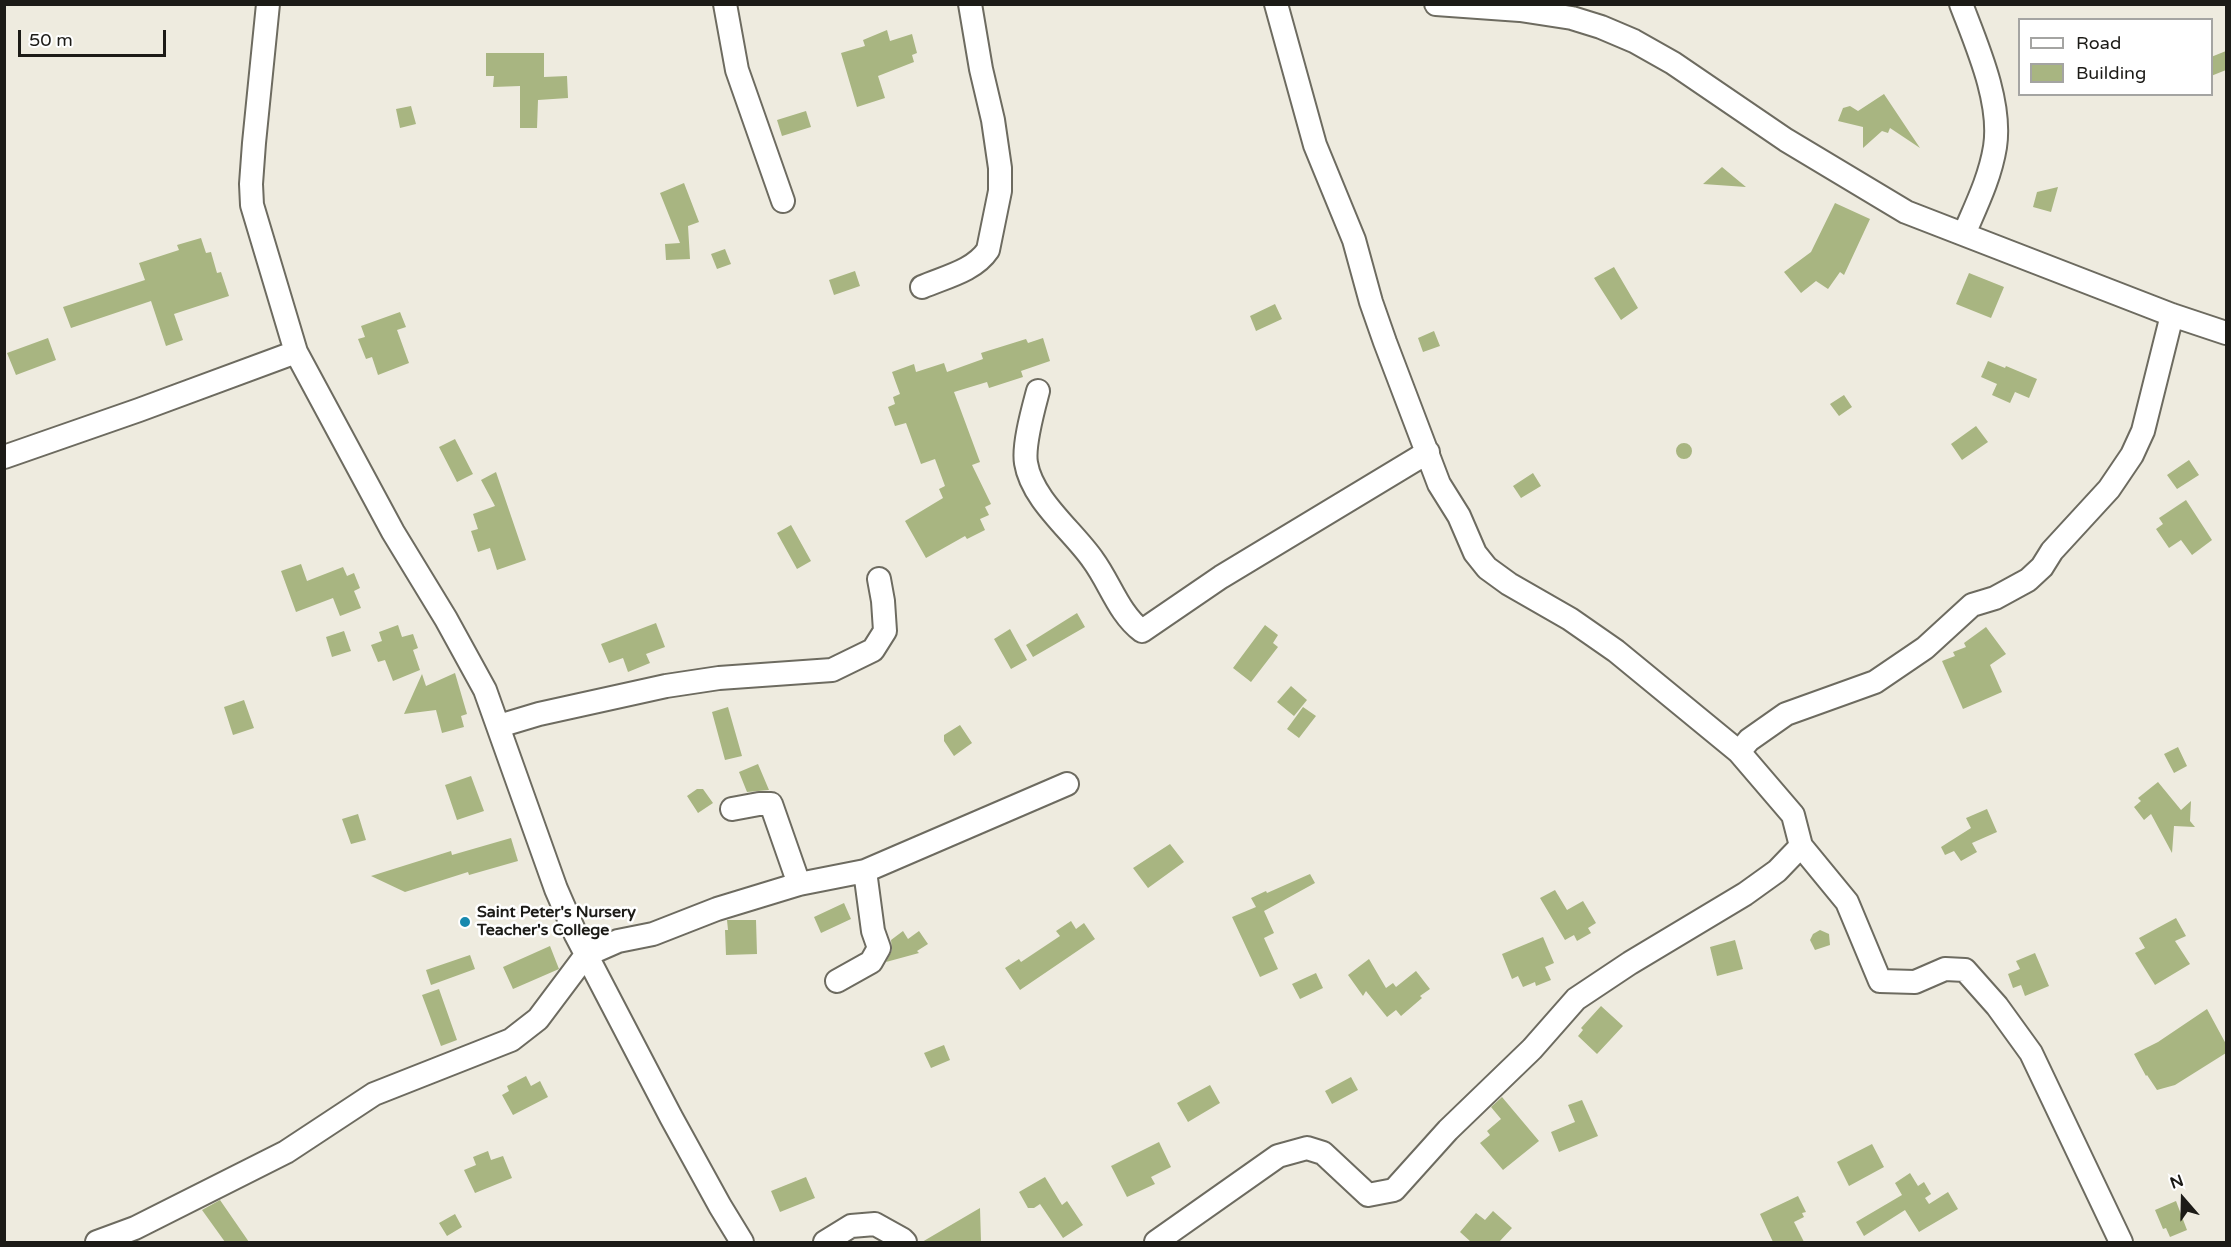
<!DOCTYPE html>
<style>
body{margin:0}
#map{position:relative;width:2231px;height:1247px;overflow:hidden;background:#eeebdf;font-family:"Varela Round",sans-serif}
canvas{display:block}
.frame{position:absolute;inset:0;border:6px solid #1c1b17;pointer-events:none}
.legend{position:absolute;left:2018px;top:18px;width:195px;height:78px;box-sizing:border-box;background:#fff;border:2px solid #a4a4a2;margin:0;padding:8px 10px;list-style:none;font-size:18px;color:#1c1b17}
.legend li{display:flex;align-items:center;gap:12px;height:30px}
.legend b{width:30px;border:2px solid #a4a4a2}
.north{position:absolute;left:2153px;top:1169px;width:60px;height:60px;-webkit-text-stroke:4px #fff;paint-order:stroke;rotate:340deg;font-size:16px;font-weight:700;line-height:24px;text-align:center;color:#1c1b17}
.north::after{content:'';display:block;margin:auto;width:21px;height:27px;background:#1c1b17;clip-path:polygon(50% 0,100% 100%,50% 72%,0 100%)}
.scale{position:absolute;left:18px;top:30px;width:148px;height:27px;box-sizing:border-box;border:3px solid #1c1b17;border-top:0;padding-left:8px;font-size:18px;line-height:21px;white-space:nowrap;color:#1c1b17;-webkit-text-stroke:4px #fff;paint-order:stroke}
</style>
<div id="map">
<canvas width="2231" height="1247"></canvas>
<div class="frame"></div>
<ul class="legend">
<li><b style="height:8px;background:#fff"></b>Road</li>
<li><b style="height:16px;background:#a8b581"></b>Building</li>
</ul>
<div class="north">N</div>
<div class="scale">50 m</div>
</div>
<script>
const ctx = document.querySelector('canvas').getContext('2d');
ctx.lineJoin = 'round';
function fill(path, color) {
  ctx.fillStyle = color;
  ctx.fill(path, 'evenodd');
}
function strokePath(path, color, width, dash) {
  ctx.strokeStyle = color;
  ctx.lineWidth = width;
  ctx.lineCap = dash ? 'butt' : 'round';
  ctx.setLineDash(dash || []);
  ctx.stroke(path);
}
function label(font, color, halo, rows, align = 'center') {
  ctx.font = font + ' "Varela Round",sans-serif';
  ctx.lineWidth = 5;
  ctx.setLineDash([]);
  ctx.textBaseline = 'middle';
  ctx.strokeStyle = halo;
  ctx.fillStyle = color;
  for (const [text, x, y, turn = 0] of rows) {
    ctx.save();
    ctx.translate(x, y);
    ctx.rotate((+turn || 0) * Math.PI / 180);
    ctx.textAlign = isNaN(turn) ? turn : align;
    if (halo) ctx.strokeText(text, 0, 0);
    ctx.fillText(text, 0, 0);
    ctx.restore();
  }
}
fill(new Path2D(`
 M887,30l3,11 22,-7 5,19 -5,2 2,7 -36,14 7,22 -28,9 -16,-54 24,-7 -2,-6z
 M2226,51v19l-15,6v-19z
 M486,53h58v24l23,-1 1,22 -30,2 -1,28h-17v-42l-27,1 1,-11h-8z
 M1884,94l36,54 -30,-20 -2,5 -6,-2 -19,17v-21l-25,-6 5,-13 7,-2 8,5z
 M411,106l5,18 -16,4 -4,-19z
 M806,111l5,16 -29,9 -5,-16z
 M1722,167l24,20 -43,-3z
 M684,183l15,39 -11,4 2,33 -24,1 -1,-16 15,-1 -20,-50z
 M2058,187l-7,25 -18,-5 4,-15z
 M1835,203l35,16 -26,56 -4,-3 -12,17 -12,-8 -15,12 -17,-21 27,-20z
 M201,238l5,15 5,-1 6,21 4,-1 8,24 -55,18 9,26 -17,6 -15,-45 -80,27 -8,-21 82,-27 -6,-17 40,-13 -2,-5z
 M725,249l6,15 -14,5 -6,-15z
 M1614,267l24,41 -17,12 -27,-42z
 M855,271l5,15 -26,9 -5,-15z
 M1969,273l35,14 -13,31 -35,-14z
 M1275,304l7,15 -26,12 -6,-15z
 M400,312l6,15 -9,3 12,33 -31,12 -6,-18 -6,2 -8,-20 7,-2 -4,-11z
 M1434,331l6,15 -17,6 -5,-14z
 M48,338l8,22 -40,15 -9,-22z
 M1043,338l7,23 -29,10 2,6 -34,11 -2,-6 -33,10 26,70 -8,3 19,39 -6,3 4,8 -9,4 5,11 -18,9 -2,-3 -39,22 -21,-37 38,-23 -4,-9 6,-3 -10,-27 -14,5 -15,-41 -11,3 -7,-19 7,-3 -2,-7 7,-3 -8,-22 22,-8 2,8 28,-9 3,9 36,-13 -2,-6 45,-14 2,4z
 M1988,361l17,7 1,-2 31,13 -8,19 -14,-6 -5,11 -18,-8 5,-11 -16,-7z
 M1844,395l8,12 -13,9 -9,-12z
 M1976,426l12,16 -26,18 -11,-16z
 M455,439l18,35 -16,8 -18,-35z
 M1676 451a8 8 0 1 1 16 0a8 8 0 1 1-16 0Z
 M2189,460l10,15 -22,14 -10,-14z
 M496,472l30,88 -29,10 -7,-22 -12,4 -7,-21 7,-2 -5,-15 22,-8 -14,-26z
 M1533,473l8,13 -20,12 -8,-12z
 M2186,500l26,40 -20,15 -11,-15 -12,8 -13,-19 7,-5 -4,-6z
 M791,525l20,36 -14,8 -20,-36z
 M301,564l6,17 36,-14 4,9 7,-3 6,15 -6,3 7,17 -21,8 -7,-18 -37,14 -15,-41z
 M1077,613l8,14 -52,30 -7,-12z
 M656,623l9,24 -19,7 4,9 -22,9 -5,-14 -14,5 -8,-19z
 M398,625l4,12 11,-3 5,14 -5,2 7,20 -27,11 -8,-21 -7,2 -7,-17 11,-4 -3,-9z
 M1265,625l13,10 -5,8 5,4 -27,35 -18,-14z
 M1986,627l20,27 -16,11 12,27 -39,17 -21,-48 13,-5 -2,-4 13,-5 -2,-4z
 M1010,629l17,31 -16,9 -17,-30z
 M344,631l7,20 -19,6 -6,-20z
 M455,673l12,41 -6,2 3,11 -22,6 -6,-23 -32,4 18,-40 4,12z
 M1291,686l16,14 -13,16 -17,-14z
 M244,700l10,28 -21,7 -9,-28z
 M728,707l14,49 -17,4 -13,-48z
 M1303,707l13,9 -17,22 -12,-9z
 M960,725l12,18 -18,13 -10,-15v-6z
 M2178,747l9,19 -13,7 -10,-19z
 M758,764l11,26 -22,2 -8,-20z
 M471,776l13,35 -27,9 -12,-35z
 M2158,782l23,28 10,-9 -1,20 5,6 -21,-1 -2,27 -21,-39 -7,6 -10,-13 7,-6 -3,-3z
 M697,789h6l10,14 -15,10 -11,-17z
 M1987,809l10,23 -25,11 5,9 -16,9 -7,-10 -9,4 -4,-8 30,-19 -5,-10z
 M358,814l8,26 -15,4 -9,-25z
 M511,838l7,23 -49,14 -1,-3 -63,20 -34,-16 80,-25 1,4z
 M1170,844l14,18 -36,26 -15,-20z
 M1310,874l5,9 -51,28 10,22 -10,5 14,31 -18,8 -28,-60 24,-10 -5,-9 15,-7 1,2z
 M1555,890l12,20 16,-9 13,22 -8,5 3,5 -14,8 -3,-6 -9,5 -25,-42z
 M844,903l7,16 -30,14 -7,-16z
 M2176,918l10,18 -11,5 15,23 -35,21 -20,-32 10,-5 -6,-10z
 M727,920h29l1,34 -31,1 -1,-25h3z
 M1071,921l5,8 8,-6 11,16 -75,51 -15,-22 14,-9 2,3 39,-26 -4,-5z
 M1820,930l9,4 1,11 -15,5 -5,-10 3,-6z
 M903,931l5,8 11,-8 9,13 -11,7 2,2 -33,9 6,-12 -1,-10z
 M1543,937l11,26 -9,4 6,13 -15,6 -1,-4 -12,5 -5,-11 -6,3 -10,-25z
 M1735,940l8,29 -26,7 -7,-29z
 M550,946l9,23 -46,20 -10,-22z
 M2035,953l14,33 -24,10 -4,-11 -8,3 -5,-14 12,-5 -4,-8z
 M470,955l5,14 -44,16 -5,-15z
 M1369,959l17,29 7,-5 3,4 20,-16 14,18 -10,7 2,2 -21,18 -5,-6 -9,7 -21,-26 -3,5 -15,-21z
 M1316,973l7,15 -23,11 -8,-15z
 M439,989l18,51 -16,6 -19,-51z
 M1601,1006l22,20 -26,28 -19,-18 5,-6 -2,-2z
 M2207,1009l19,35v9l-51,32 -18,5 -10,-15 -1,1 -12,-22 24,-12z
 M944,1045l6,15 -19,8 -7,-15z
 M526,1076l5,10 9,-5 8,16 -35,18 -11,-20 7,-4 -2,-5z
 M1351,1077l7,13 -26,14 -7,-13z
 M1210,1085l10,18 -32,19 -11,-19z
 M1502,1097l37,44 -36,29 -23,-27 10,-8 -3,-4 14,-12 -10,-12z
 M1582,1100l16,36 -39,16 -8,-20 24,-10 -7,-17z
 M1159,1142l12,25 -20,10 4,7 -28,13 -16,-31z
 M1872,1144l12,23 -35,19 -12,-24z
 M488,1151l3,9 12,-4 9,22 -37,15 -11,-23 12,-5 -3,-8z
 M1910,1173l8,13 6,-4 7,12 -6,4 4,6 19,-12 10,17 -39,23 -14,-22 -41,26 -8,-14 46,-27 -7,-12z
 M806,1177l9,21 -35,14 -9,-21z
 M1045,1177l17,28 5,-4 16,24 -20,13 -23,-34 -6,4h-6l-9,-16z
 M1798,1196l8,16 -4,1 2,4 -10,5 10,20h-31l-13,-28z
 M220,1200l29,42h-24l-23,-32z
 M2176,1201l11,29 -17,7 -4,-9 -3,1 -8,-19z
 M980,1208l1,34h-59z
 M1493,1211l19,17 -13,14h-28l-11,-10 16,-19 9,7z
 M455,1214l7,13 -15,9 -8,-13z`), '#a8b581');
const minor = new Path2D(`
 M268,4l-14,139 -3,41 1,21 44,147 97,180 53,87 39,71 71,199 20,46 95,182 49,89 22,36
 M725,4l12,66 46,131
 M1436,4l84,6 52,8 29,9 33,14 39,22 113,77 120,72 266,103 54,18
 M1961,4c16,42 41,98 34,143 -5,31 -19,59 -31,87
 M922,287c23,-10 52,-16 66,-37l12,-59v-23l-7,-48 -12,-51 -11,-65
 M1038,391c-5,19 -15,54 -12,72 6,37 47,68 67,97 17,23 26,54 49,71l79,-54 207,-125
 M4,457l135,-47 157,-58
 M499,726l40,-12 127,-28 53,-8 113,-8 41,-20 12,-19 -2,-30 -4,-22
 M1739,752l10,-12 37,-26 89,-32 50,-34 47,-43 23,-7 33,-18 14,-13 10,-16 57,-62 23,-34 11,-24 29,-116
 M732,809l27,-5h12l28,80
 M1801,846l46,56 33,79 35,1 30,-13 20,1 32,36 34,47 90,189
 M837,981l34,-19 8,-14 -6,-17 -8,-60
 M97,1242l38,-14 151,-76 88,-58 137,-54 27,-21 48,-64 32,-14 35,-7 64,-25 82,-25 66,-13 202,-87
 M825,1242l26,-16 24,-2 27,15 3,3
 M1156,1242l122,-86 29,-8 16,5 45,42 26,-5 54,-60 84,-81 44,-50 54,-36 115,-69 32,-23 24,-25 -8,-31 -54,-63 -123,-101 -46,-32 -61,-35 -22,-16 -12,-15 -16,-37 -20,-32 -54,-142 -14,-40 -17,-62 -39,-95 -39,-141`);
strokePath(minor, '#6d6b60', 26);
strokePath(minor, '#fff', 22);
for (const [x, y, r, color] of [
 [465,922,6,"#1889ae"]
]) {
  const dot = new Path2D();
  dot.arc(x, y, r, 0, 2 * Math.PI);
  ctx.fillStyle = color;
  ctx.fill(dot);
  strokePath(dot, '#fff', 2);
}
label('bold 16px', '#1c1b17', '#fff', [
 ["Saint Peter's Nursery",477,913],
 ["Teacher's College",477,931]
], 'left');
</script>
